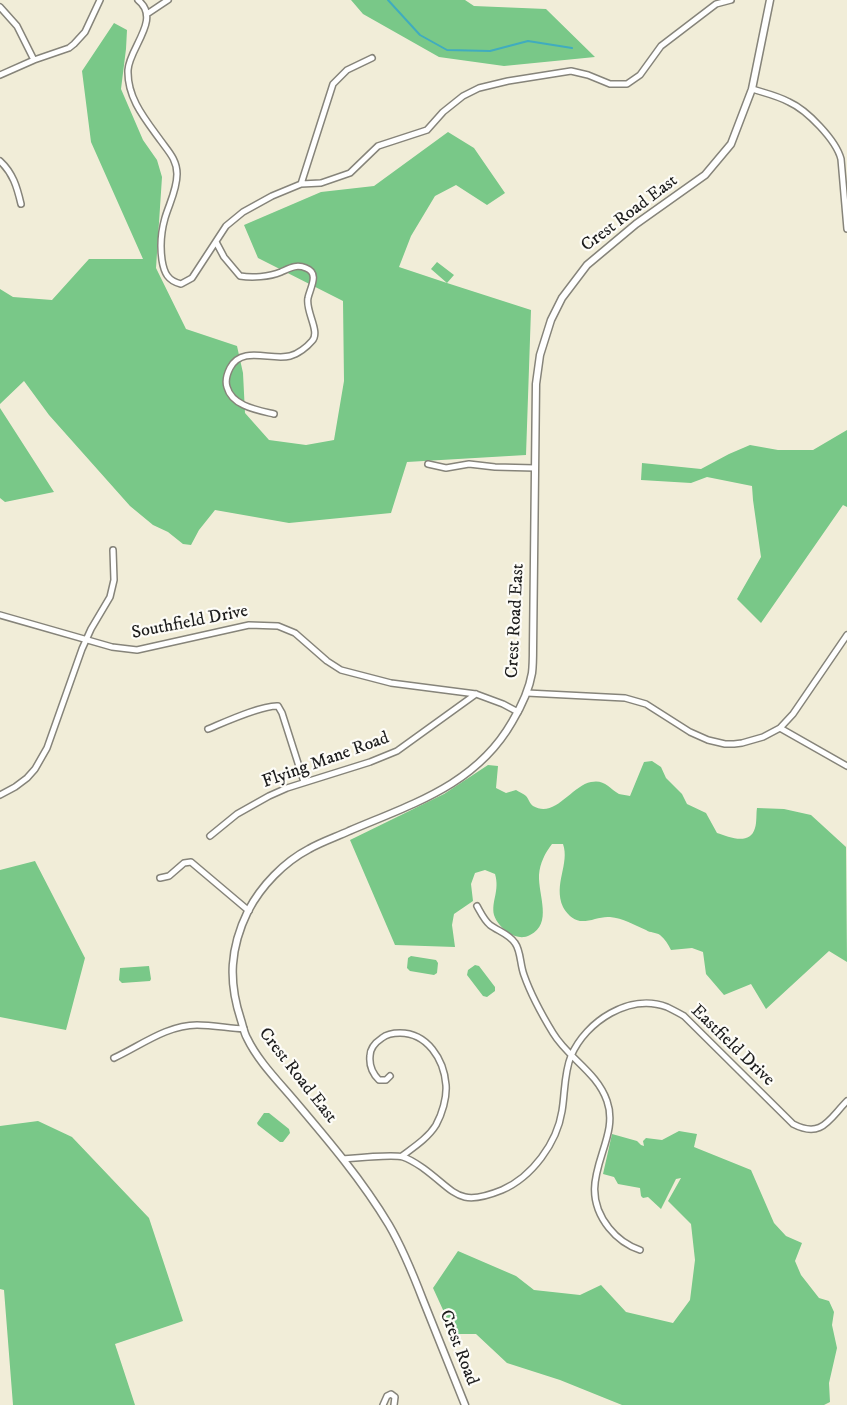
<!DOCTYPE html>
<style>
body{margin:0}
canvas{display:block;background:#f1edd8}
</style>
<canvas width="847" height="1405"></canvas>
<script>
const ctx = document.querySelector('canvas').getContext('2d');
ctx.lineJoin = 'round';
function fill(path, color) {
  ctx.fillStyle = color;
  ctx.fill(path, 'evenodd');
}
function strokePath(path, color, width, dash) {
  ctx.strokeStyle = color;
  ctx.lineWidth = width;
  ctx.lineCap = dash ? 'butt' : 'round';
  ctx.setLineDash(dash || []);
  ctx.stroke(path);
}
function label(font, color, halo, rows, align = 'center') {
  ctx.font = font + ' "IM FELL DW Pica",serif';
  ctx.lineWidth = 4.5;
  ctx.setLineDash([]);
  ctx.textBaseline = 'middle';
  ctx.strokeStyle = halo;
  ctx.fillStyle = color;
  for (const [text, x, y, turn = 0] of rows) {
    ctx.save();
    ctx.translate(x, y);
    ctx.rotate((+turn || 0) * Math.PI / 180);
    ctx.textAlign = isNaN(turn) ? turn : align;
    if (halo) ctx.strokeText(text, 0, 0);
    ctx.fillText(text, 0, 0);
    ctx.restore();
  }
}
fill(new Path2D(`
 M351,0h114l9,6 72,3 49,48 -91,9 -65,-9 -76,-43z
 M114,23l13,7 -1,19 -5,40 22,51 14,20 5,17 -6,91 30,61 51,17 6,27 2,40 24,27 37,5 28,-5 10,-59 -1,-80 -85,-43 -14,-33 77,-33 53,-6 74,-54 26,16 31,45 -18,12 -31,-20 -21,11 -24,40 -12,31 48,16 -16,-14 6,-7 17,13 -7,8 84,27 -5,145 -119,7 -16,51 -102,10 -74,-13 -16,20 -8,15 -8,-1 -15,-12 -15,-7 -23,-19 -81,-91 -25,-34 -24,23v-115l13,8 39,3 37,-41h54l-52,-117 -9,-71z
 M0,408l54,84 -49,10 -5,-4z
 M847,430v77l-4,-2 -82,118 -24,-24 24,-42 -8,-57 -1,-14 -45,-9 -16,6 -50,-3 1,-17 59,6 28,-15 21,-9 28,5h35z
 M652,761l9,6 5,11 16,16 5,10 19,9 11,20c12,4 33,13 38,-5 2,-6 1,-14 2,-20l27,1 27,6 35,32 1,115 -18,-11 -63,58 -15,-25 -27,11 -18,-21 -3,-22 -11,-4 -21,2c-3,-6 -6,-11 -11,-15 -4,-3 -10,-2 -14,-5 -12,-5 -23,-12 -36,-13 -10,-1 -20,5 -30,4 -7,-1 -14,-8 -17,-14 -10,-23 7,-43 0,-63h-11c-7,9 -12,19 -13,31 -1,20 14,49 -9,60 -7,4 -15,2 -21,-2 -6,-4 -13,-11 -15,-18 -3,-14 6,-24 1,-41l-10,-4 -10,3 -4,11 2,17 -19,13 -2,11 3,22 -60,-2 -45,-105 94,-46 44,-29 10,1 -2,22 10,5 10,-3c3,2 8,4 10,6 3,3 3,7 7,10 22,13 38,-20 58,-24 13,-3 18,6 28,12 3,1 8,1 11,2l14,-34z
 M35,861l50,97 -19,72 -66,-13v-147z
 M411,956l25,4 2,3 -1,10 -3,2 -24,-4 -3,-3 1,-10z
 M475,965l4,1 16,21v4l-8,6 -4,-1 -16,-21 1,-5z
 M149,966l2,13 -1,2 -28,2 -3,-3 1,-12z
 M264,1113h5l20,16 1,4 -7,9h-3l-22,-17 -1,-2z
 M38,1121l34,16 77,81 34,103 -68,23 20,61h-122l-9,-115 -4,-1v-163z
 M679,1131l18,3 -3,13 57,23 23,53 12,13 16,7 -7,18 6,14 18,23 10,3 5,11 -2,13 5,23 -8,35 1,19 -6,3h-202l-62,-25 -53,-17 -31,-29h-22l-21,-46 25,-37 58,25 18,14 46,5 21,-10 25,27 47,11 17,-23 5,-40 -4,-36 -23,-23 13,-23 -5,1 -15,30 -13,-12 -5,1 -2,-2 -1,-8 -22,-4 -4,-7 -11,-3 9,-40 25,7 4,4 3,1 -1,-5 3,-3 16,2z`), '#79c888');
strokePath(new Path2D(`
 M388,0l32,35 27,15 43,1 38,-10 44,7`), '#40acbf', 2);
const minor = new Path2D(`
 M138,0c24,19 -9,48 -10,70 -1,28 17,49 33,71 8,11 16,19 16,33 0,16 -8,30 -12,44 -4,14 -5,28 -3,42 2,13 6,21 19,24l11,-6 34,-52 17,-14 29,-16 29,-12 20,-1 29,-10 28,-27 49,-16 16,-18 20,-16 16,-8 29,-7 63,-10 17,4 22,9h17l13,-9 21,-29 55,-42 15,-4
 M0,7l17,19 17,34
 M147,14l21,-14
 M0,75l34,-15 35,-12 5,-4 11,-12 15,-32
 M752,89c13,4 26,7 37,13 18,8 47,38 52,57l6,70
 M0,161c13,12 17,26 21,43
 M301,184l32,-100 14,-14 25,-12
 M216,242l8,15 16,19c12,2 29,1 41,-4 9,-4 15,-8 25,-4 14,5 4,20 2,30 -3,13 13,34 4,43 -5,6 -14,13 -22,15 -19,5 -48,-11 -60,12 -3,6 -5,13 -3,19 5,19 30,23 47,27
 M428,464l18,4 23,-4 26,3 40,1
 M0,615l112,32 25,3 112,-25 29,1 17,7 32,28 14,9 50,13 85,11 27,10 15,8
 M527,693l98,5 21,6 44,28 18,8 17,4h9l8,-1 21,-6 17,-9 13,-14 54,-79
 M780,728l67,38
 M208,729c17,-7 54,-24 70,-23l4,7 22,69
 M0,795l15,-8 12,-9 8,-9 12,-21 35,-99 9,-20 19,-32 4,-17 -1,-30
 M210,836l27,-22 32,-18 18,-8 83,-26 27,-11 79,-57
 M160,878l9,-2 15,-13 7,-1 58,49
 M477,906c4,7 7,14 13,19 8,6 19,9 25,18 6,8 5,22 9,32 7,20 18,40 29,58 15,25 44,39 54,68 15,42 -36,79 2,127 8,10 19,18 31,22
 M114,1058c26,-12 53,-33 83,-33 15,0 31,3 47,4
 M390,1076l-4,4h-7c-7,-7 -10,-14 -9,-24 0,-8 6,-14 12,-18 5,-4 11,-5 18,-5 27,0 44,26 46,52 1,13 -4,29 -10,40 -8,13 -22,22 -34,31
 M343,1159c12,-1 50,-5 60,-2 7,2 14,7 20,11 33,24 35,40 79,22 30,-13 55,-47 60,-79 3,-18 2,-38 9,-55 15,-35 59,-63 96,-49 6,3 12,6 17,9l109,108c29,15 36,-5 54,-23
 M383,1405l4,-9 4,-2 4,3 -1,8`);
const tertiary = new Path2D(`
 M465,1405c-14,-35 -28,-70 -42,-105 -10,-26 -20,-51 -34,-75 -27,-45 -61,-85 -95,-125 -16,-19 -36,-39 -47,-62 -3,-5 -4,-12 -6,-18 -13,-39 -11,-72 7,-109 13,-25 36,-49 61,-62 12,-7 27,-12 40,-18 63,-27 127,-46 163,-109 9,-15 17,-31 20,-49 1,-8 1,-17 1,-25l3,-264 4,-29 11,-35 11,-22 25,-33 49,-41 69,-49 26,-31 21,-55 18,-89`);
strokePath(minor, '#86847a', 8);
strokePath(tertiary, '#86847a', 9);
strokePath(minor, '#fff', 5);
strokePath(tertiary, '#fff', 6);
label('18px', '#1c1c1c', '#fdfcf7', [
 ["Crest Road East",630,214,-37],
 ["Crest Road East",516,621,-87],
 ["Southfield Drive",190,623,-11],
 ["Flying Mane Road",326,761,-20],
 ["Eastfield Drive",732,1046,44],
 ["Crest Road East",297,1076,52],
 ["Crest Road",458,1348,69]
]);
</script>
